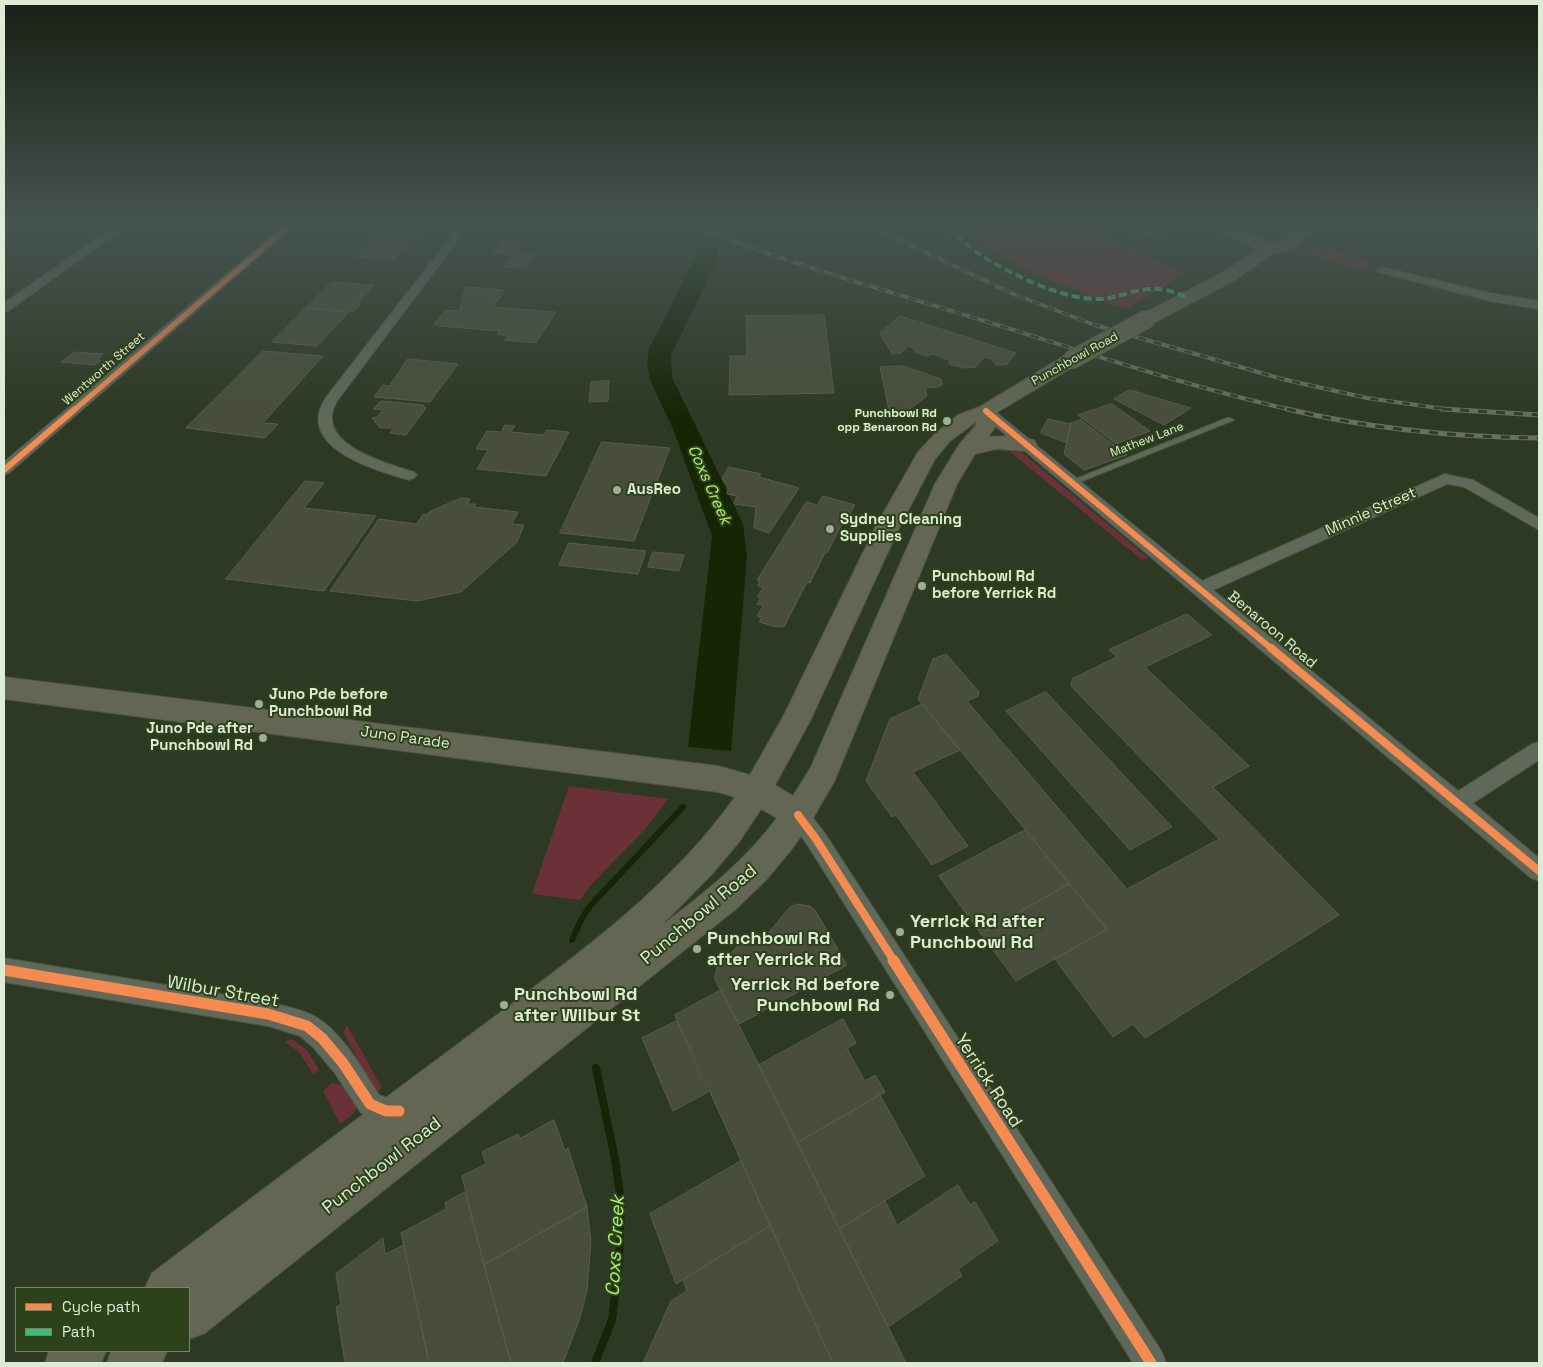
<!DOCTYPE html>
<style>
body{margin:0}
#map{position:relative;width:1543px;height:1367px;overflow:hidden;background:#2e3924;font-family:"Space Grotesk",sans-serif}
canvas{display:block}
.frame{position:absolute;inset:0;border:5px solid #deecd5;pointer-events:none}
.legend{position:absolute;left:15px;top:1287px;width:175px;height:65px;box-sizing:border-box;background:#2d421b;border:1px solid #748665;margin:0;padding:6px 9px;list-style:none;font-size:15px;color:#deecd5}
.legend li{display:flex;align-items:center;gap:10px;height:25px}
.legend b{width:25px;border:1px solid #748665}
</style>
<div id="map">
<canvas width="1543" height="1367"></canvas>
<div class="frame"></div>
<ul class="legend">
<li><b style="height:6px;background:#f68b52"></b>Cycle path</li>
<li><b style="height:6px;background:#3abd76"></b>Path</li>
</ul>
</div>
<script>
const ctx = document.querySelector('canvas').getContext('2d');
ctx.lineJoin = 'round';
function fill(path, color) {
  ctx.fillStyle = color;
  ctx.fill(path, 'evenodd');
}
function strokePath(path, color, width, dash) {
  ctx.strokeStyle = color;
  ctx.lineWidth = width;
  ctx.lineCap = dash ? 'butt' : 'round';
  ctx.setLineDash(dash || []);
  ctx.stroke(path);
}
function label(font, color, halo, rows, align = 'center') {
  ctx.font = font + ' "Space Grotesk",sans-serif';
  ctx.lineWidth = 4;
  ctx.setLineDash([]);
  ctx.textBaseline = 'middle';
  ctx.strokeStyle = halo;
  ctx.fillStyle = color;
  for (const [text, x, y, turn = 0] of rows) {
    ctx.save();
    ctx.translate(x, y);
    ctx.rotate((+turn || 0) * Math.PI / 180);
    ctx.textAlign = isNaN(turn) ? turn : align;
    if (halo) ctx.strokeText(text, 0, 0);
    ctx.fillText(text, 0, 0);
    ctx.restore();
  }
}
fill(new Path2D(`
 M957,227h129l8,6 92,40 -59,35 -15,-3 -100,-42z
 M1319,245l52,17 -7,10 -56,-18z
 M1003,446l15,3 130,109 -6,2z
 M569,786l99,13 -22,29 -57,59 -9,13 -48,-6z
 M347,1025l35,63 -6,5 -33,-61z
 M291,1039l16,11 12,20 -6,4 -14,-22 -14,-10z
 M332,1083l12,3 6,12 7,8 -3,7 -14,11 -17,-33z`), '#6b3138');
fill(new Path2D(`
 M711,236l12,4 -6,10 2,7 -48,98 1,22 71,147 4,32 -16,195 -43,-4 24,-211 -39,-107 -23,-49 -3,-17 2,-14 38,-75h-2l9,-13 3,-13 4,-2z`), '#152506');
strokePath(new Path2D(`
 M572,940l10,-22 9,-13 92,-98`), '#152506', 6);
strokePath(new Path2D(`
 M595,1363l17,-43 7,-58 2,-59 -6,-44 -19,-91`), '#152506', 8);
const building = new Path2D(`
 M387,227h37l-9,10 -35,-3z
 M1127,227h64l-50,10z
 M380,234l35,3 -22,23 -37,-3z
 M502,242l21,1 -7,9 20,2 -11,14 -20,-1 9,-13 -21,-1z
 M332,282l42,3 -18,20h4l-7,7 -47,-4z
 M466,287l39,3 -12,17 63,5 -20,31 -31,-3 3,-4 -11,-2 3,-3 -61,-5 1,-1 -6,-1 11,-14 14,1z
 M306,308l43,4 -32,34 -45,-4z
 M819,315h5l10,78 -105,2 1,-39h17l-1,-40z
 M900,316l116,37 -10,12h-10l-4,-6 -8,-2 -8,10 -12,1 -15,-4v-4l-16,-6 -6,2 -12,-4v-3l-7,-3 -7,7 -9,1 -12,-21z
 M263,351l60,5 -60,67 15,1 -13,14 -79,-10z
 M75,352l28,2 -6,6h4l-6,5 -34,-3z
 M408,359l50,5 -28,38 -56,-5 9,-12 6,1z
 M903,366l38,13 2,5 -5,3 -13,1 2,8 -24,18 -13,1 -10,-48z
 M609,381l-1,20 -19,1 2,-20z
 M1131,390l22,7 38,11 -27,17 -50,-26 9,-6z
 M381,401l42,4 3,3 -20,27 -16,-2 4,-5h-14l-8,-10 5,-1 6,-7 -9,-1z
 M1112,404l38,27 -34,13 -38,-29z
 M1048,419l23,5 -4,19 -26,-10z
 M1081,420l46,35 -43,15 -20,-16 7,-31z
 M505,425l10,1 -4,6 33,3 3,-5 22,2 -23,44 -69,-7 11,-19 -12,-1 11,-18 14,1z
 M602,442l68,6 -36,93 -74,-8z
 M729,467l32,7 -2,3 40,11 -30,45 -15,-5 2,-21 -22,-3 3,-8 -10,-2 1,-7 -6,-8z
 M305,481l19,2 -20,25 72,8 -52,75 -98,-12z
 M823,496l32,9 -9,15h-2l-17,33h-2l-15,30 -3,-1 -23,45 -6,-1 -1,1 -18,-5 3,-5 -5,-1 6,-10 -6,-2 4,-6 -4,-1 6,-9 -5,-2 2,-5 -3,-1 49,-78 11,3z
 M461,498l9,1 -3,5h8l-1,3 44,5 -6,12 12,1 -7,17 -56,50 -44,9 -87,-10 49,-72 38,5 6,-10 4,1 2,-3z
 M569,543l77,8 -8,23 -79,-9z
 M653,552l31,3 -5,16 -31,-4z
 M1187,614l25,21 -67,32 104,99 -36,21 126,128 -194,123 -12,-14 -20,13 -58,-78 52,-30 -189,-230 15,-40 13,-5 33,38 -1,4 -11,5 160,188 92,-50 -148,-153 1,-7 45,-22 -8,-7z
 M1046,692l126,135 -42,23 -124,-139z
 M923,704l37,46 -47,22 55,74 -36,19 -36,-50 -4,2 -26,-36 24,-62z
 M1025,830l44,54 -88,50 -42,-58z
 M1069,884l38,45 -91,52 -35,-47z
 M797,904l13,2 5,4 32,55 -108,59 -25,-46 4,-12 30,-30 9,-3 8,4 25,-30z
 M721,990l38,75 147,298h-73l-158,-348z
 M843,1019l13,24 -9,6 18,32 10,-6 10,17 -88,51 -38,-78z
 M677,1021l31,71 -35,19 -31,-73z
 M880,1095l45,81 -86,53 -42,-86z
 M554,1120l11,31 3,-3 19,59 -103,58 -22,-89 24,-12 -4,-12 36,-18 2,4z
 M741,1161l29,65 -94,58 -26,-70z
 M958,1185l12,20 5,-3 23,39 -40,28 4,7 -74,51 -49,-98 46,-28 12,24z
 M465,1192l19,73 27,98h-82l-28,-130 45,-24 -1,-6z
 M587,1207l4,35 -4,49 -7,27 -17,45h-52l-27,-98z
 M770,1226l63,137h-190l28,-62 16,-10 -4,-11z
 M383,1238l2,16 19,-9 25,118h-84l-9,-56 5,-3 -5,-30z`);
fill(building, '#484e3b');
strokePath(building, '#575d4a', 1);
const service = new Path2D(`
 M1227,418h3l4,2 -159,64 -3,1 -4,-3z`);
const minor = new Path2D(`
 M114,227h12l-118,84 -4,1v-9z
 M282,227h11l-284,246 -5,2v-13z
 M458,227h10l-131,174c-25,43 49,62 77,71l3,3 -3,3 -5,2c-36,-10 -117,-34 -82,-84z
 M1526,227h13v6z
 M1382,267l108,26 49,8v8l-49,-8 -112,-29 -2,-2z
 M986,407l5,1 211,173 243,-107 28,6 66,38v12l-75,-43 -17,-3 -234,106 245,201 74,-47 7,-2v18l-66,43 66,55v23l-8,-3 -550,-464 -2,-3 2,-3z
 M798,806l7,2 19,24 338,520 4,11h-33l-325,-517 -21,-31 4,-7z
 M4,958l264,44c15,4 34,7 48,15 28,17 46,52 63,78 10,4 19,3 28,7l4,9 -4,9 -9,4h-12l-25,-11 -27,-41 -21,-25 -13,-11 -32,-10 -264,-44z`);
const secondary = new Path2D(`
 M1217,227h20l38,19 2,3 -2,3h-12l-44,-22z`);
const primary = new Path2D(`
 M1300,227h18l-24,21 -20,5 -37,26 -84,44 -6,1 -6,-1 -3,-4 3,-4 84,-44 38,-25 20,-5z
 M1071,354l7,2 3,4 -3,4 -82,49v13l-8,11 22,-1 24,4 3,5 -3,5 -8,1 -30,-2 -21,5 -18,30 -123,298 -25,43 -18,25 -25,30 -30,29 -531,424 -16,6v-51h-44l7,-15c103,-78 206,-155 310,-232 97,-73 202,-144 273,-244l-17,-5 -714,-93v-22l714,89 32,9 34,-60 92,-189 42,-74 18,-19 22,-18 21,-8 85,-51zM976,422v3l-17,20 -24,39 -124,283 -18,29 -18,-11 35,-64 90,-195 35,-67 15,-18zM761,809l16,9c-33,44 -74,76 -117,109l52,-53 27,-32z
 M49,1351h57l-5,12h-56z
 M111,1351h56l-5,12h-55z`);
strokePath(service, '#4a5442', 2);
strokePath(minor, '#4a5442', 2);
strokePath(secondary, '#4a5442', 2);
strokePath(primary, '#4a5442', 2);
fill(service, '#606959');
fill(minor, '#606959');
fill(secondary, '#606959');
fill(primary, '#646654');
const railFar1 = new Path2D(`
 M696,227c96,38 196,65 295,96 100,31 199,64 301,87
 M873,227l140,67 82,31 187,54 85,19 85,12`);
const rail = new Path2D(`
 M1287,409c83,20 167,28 252,29
 M1442,409l97,6`);
strokePath(railFar1, '#676f60', 4);
strokePath(rail, '#676f60', 5);
strokePath(railFar1, '#2d421b', 2.5, [8]);
strokePath(rail, '#2d421b', 3, [9]);
const primaryBridge = new Path2D(`
 M1071,360l76,-41`);
strokePath(primaryBridge, '#4a5442', 20, []);
strokePath(primaryBridge, '#646654', 18);
strokePath(new Path2D(`
 M947,227c11,9 21,19 32,27 31,20 84,46 121,45 18,-1 34,-10 52,-10 13,-1 25,4 37,9`), '#3abd76', 4, [8, 4]);
strokePath(new Path2D(`
 M74,410l214,-183`), '#f68b52', 5);
strokePath(new Path2D(`
 M986,411l286,238
 M4,470l71,-61`), '#f68b52', 6);
strokePath(new Path2D(`
 M1271,648l268,223
 M798,815l18,24 78,122`), '#f68b52', 8);
strokePath(new Path2D(`
 M893,960l258,403
 M4,970l264,44 39,12 15,12 21,25 27,41 16,7h13`), '#f68b52', 11);
const sky = ctx.createLinearGradient(0, 0, 0, 418);
sky.addColorStop(0, '#191f14');
sky.addColorStop(0.54, '#465450');
sky.addColorStop(1, '#46545000');
ctx.fillStyle = sky;
ctx.fillRect(0, 0, 1543, 418);
for (const [x, y, r, color] of [
 [947,421,5,"#a0ad97"],
 [617,490,5,"#a0ad97"],
 [830,529,5,"#a0ad97"],
 [922,586,5,"#a0ad97"],
 [259,704,5,"#a0ad97"],
 [263,738,5,"#a0ad97"],
 [900,932,5,"#a0ad97"],
 [697,949,5,"#a0ad97"],
 [890,995,5,"#a0ad97"],
 [504,1005,5,"#a0ad97"]
]) {
  const dot = new Path2D();
  dot.arc(x, y, r, 0, 2 * Math.PI);
  ctx.fillStyle = color;
  ctx.fill(dot);
  strokePath(dot, '#2d421b', 2);
}
label('12px', '#deecd5', '#2d421b', [
 ["Punchbowl Road",1075,359,-29],
 ["Wentworth Street",104,369,-41],
 ["Mathew Lane",1147,440,-21]
]);
label('bold 12px', '#deecd5', '#2d421b', [
 ["Punchbowl Rd",937,414],
 ["opp Benaroon Rd",937,428]
], 'right');
label('bold 15px', '#deecd5', '#2d421b', [
 ["AusReo",627,490],
 ["Sydney Cleaning",840,520],
 ["Supplies",840,537],
 ["Punchbowl Rd",932,577],
 ["before Yerrick Rd",932,594],
 ["Juno Pde before",269,695],
 ["Punchbowl Rd",269,712],
 ["Juno Pde after",253,729,"right"],
 ["Punchbowl Rd",253,746,"right"]
], 'left');
label('15px', '#deecd5', '#2d421b', [
 ["Minnie Street",1371,512,-24],
 ["Benaroon Road",1272,630,40],
 ["Juno Parade",405,738,8]
]);
label('italic 16px', '#abf070', '#2d421b', [
 ["Coxs Creek",709,485,66]
]);
label('18px', '#deecd5', '#2d421b', [
 ["Punchbowl Road",699,915,-40],
 ["Wilbur Street",223,992,10],
 ["Yerrick Road",988,1081,57],
 ["Punchbowl Road",382,1166,-38]
]);
label('bold 18px', '#deecd5', '#2d421b', [
 ["Yerrick Rd after",910,922],
 ["Punchbowl Rd",910,943],
 ["Punchbowl Rd",707,939],
 ["after Yerrick Rd",707,960],
 ["Yerrick Rd before",880,985,"right"],
 ["Punchbowl Rd",880,1006,"right"],
 ["Punchbowl Rd",514,995],
 ["after Wilbur St",514,1016]
], 'left');
label('italic 19px', '#abf070', '#2d421b', [
 ["Coxs Creek",616,1246,-87]
]);
</script>
